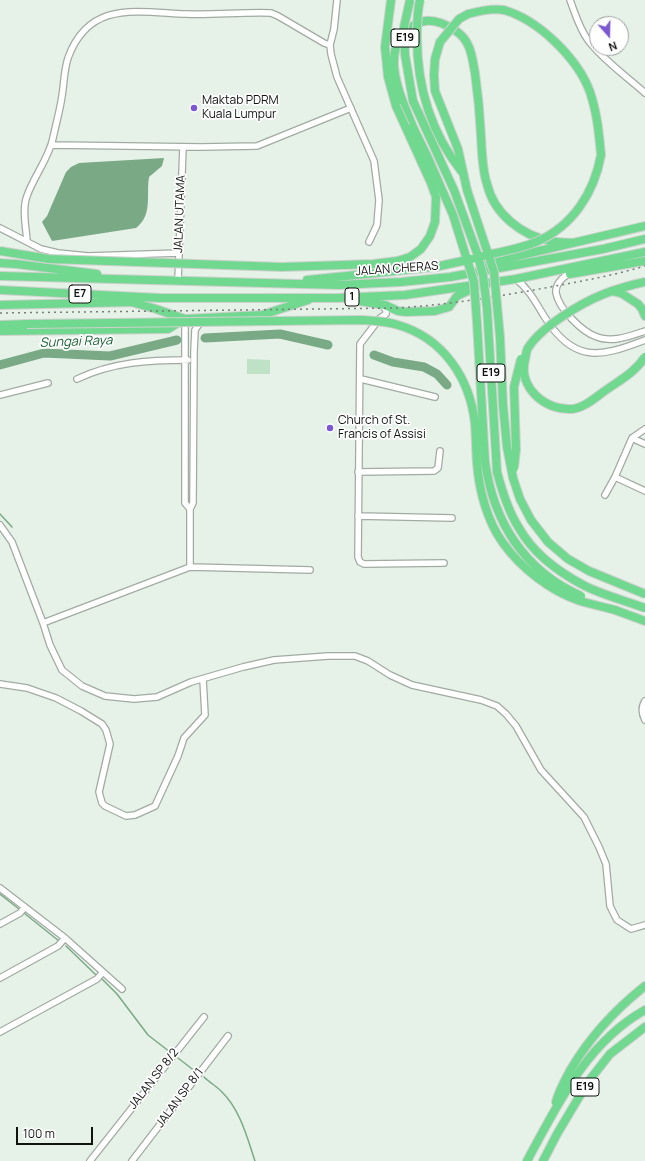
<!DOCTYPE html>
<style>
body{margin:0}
#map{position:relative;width:645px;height:1161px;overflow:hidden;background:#e6f1e8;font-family:Manrope,sans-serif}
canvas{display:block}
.north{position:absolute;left:589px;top:16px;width:40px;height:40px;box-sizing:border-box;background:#fff;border:1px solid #9fa19f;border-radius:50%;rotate:160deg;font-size:11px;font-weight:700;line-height:16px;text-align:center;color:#101310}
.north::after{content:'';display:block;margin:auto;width:14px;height:18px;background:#7b58d2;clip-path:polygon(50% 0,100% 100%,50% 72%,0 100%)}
.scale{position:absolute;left:16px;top:1127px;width:77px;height:18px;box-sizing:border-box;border:2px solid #101310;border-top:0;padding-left:5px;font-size:12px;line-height:14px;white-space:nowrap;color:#101310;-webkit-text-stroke:3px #fff;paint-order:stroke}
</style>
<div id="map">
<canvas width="645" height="1161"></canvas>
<div class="north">N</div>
<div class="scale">100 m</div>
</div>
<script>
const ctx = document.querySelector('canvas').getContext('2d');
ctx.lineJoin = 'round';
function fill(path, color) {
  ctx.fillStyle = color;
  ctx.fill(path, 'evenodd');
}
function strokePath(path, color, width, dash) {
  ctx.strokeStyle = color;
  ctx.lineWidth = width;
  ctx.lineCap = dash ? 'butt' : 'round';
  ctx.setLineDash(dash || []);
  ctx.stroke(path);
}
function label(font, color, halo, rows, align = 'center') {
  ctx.font = font + ' Manrope,sans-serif';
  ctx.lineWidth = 3.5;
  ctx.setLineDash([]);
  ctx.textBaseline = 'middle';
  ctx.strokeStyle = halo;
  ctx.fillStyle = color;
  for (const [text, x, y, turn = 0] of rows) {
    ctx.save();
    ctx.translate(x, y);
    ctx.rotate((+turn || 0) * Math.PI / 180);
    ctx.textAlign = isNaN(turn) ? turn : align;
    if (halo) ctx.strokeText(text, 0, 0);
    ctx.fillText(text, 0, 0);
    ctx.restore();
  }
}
fill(new Path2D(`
 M247,359l23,1v14h-23z`), '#bfe2c6');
fill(new Path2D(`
 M164,158l-2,8 -13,11c-3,18 4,38 -13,51l-84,13 -10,-19 5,-6 19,-44 5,-5 8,-4z`), '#7aa985');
strokePath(new Path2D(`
 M0,514l12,13
 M0,894l19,15
 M24,913l35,28
 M66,946l30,29
 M101,978l16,16 31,41 22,17
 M178,1058l18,14
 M204,1077c5,5 12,9 17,14 19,18 26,46 34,70`), '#7aa985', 1.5);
strokePath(new Path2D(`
 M205,338l75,-4 48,11
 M374,355l19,7 31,5 13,7 10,11
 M0,365l44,-12 66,3 67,-16`), '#7aa985', 9);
const minor = new Path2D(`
 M337,0l-3,29 -4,16 1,9 6,23 37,84 5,39 -2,25 -8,17
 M570,0c5,13 9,28 18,40 14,19 39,37 57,53
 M52,145l149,2 56,-1 94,-38
 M0,228l41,21 17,4 30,3 91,-3
 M27,241c-1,-14 -5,-32 0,-45 7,-20 22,-38 26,-58 3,-14 7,-28 9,-42 2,-12 2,-26 6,-38 21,-58 69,-46 118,-44 28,1 57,-2 85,-1l7,3 46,27 6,2
 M569,274c-7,3 -14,11 -13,19 3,16 26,39 41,44 15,6 33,-1 48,-6
 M516,279c13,10 20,24 28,37 29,47 55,42 101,24
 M178,281l5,-134
 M381,304l5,6v4l-6,4 -20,26 -2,213 2,5 4,2 80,-1
 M185,319v184l5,6
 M77,379c36,-17 72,-19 111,-19
 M361,379l74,18
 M0,395l48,-12
 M632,438l13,6
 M358,472l76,-1 4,-3 2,-17
 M615,477l30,14
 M605,495l10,-18 17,-39 13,-9
 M358,516l94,2
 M0,525l12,17 31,81 7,22 12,25 20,16 23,10 29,3 23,-2 34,-15 52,-15 31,-7 54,-4h27l13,5 22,14 22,10 69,15 16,6 9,8 10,12 25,44 43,47 15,30 7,17 4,42 7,14 14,9 14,-4
 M190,567v-58l3,-6 1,-152 1,-21 7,-10
 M43,623l147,-56 120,3
 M0,684l27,4 29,10 25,13 21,13 4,6 4,14 -11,48 3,11 3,3 21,10 9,-1 20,-9 23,-50 6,-18 21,-23 -2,-36
 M645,701c-4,6 -3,13 0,19
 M0,888l65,50 57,51
 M0,924l20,-11 5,-6
 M0,978l58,-32 7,-8
 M0,1032l97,-53 6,-7
 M90,1161l114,-144
 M132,1161l96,-125`);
const highway = new Path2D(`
 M391,0l-6,47 3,30 8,29
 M468,14c11,-3 25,-6 36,-4 35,10 74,49 86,82 7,21 9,41 11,63
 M413,127c-13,-32 -37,-81 3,-103 13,-7 28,-1 40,7 15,10 16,26 19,42 3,21 5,42 6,63 1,16 1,33 6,48 7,30 35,52 64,57 7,2 15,1 22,2
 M0,263l16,1 81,10
 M485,265l24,-7 136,-32
 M570,274l75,-13
 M0,276l339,9 62,-3 49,-5 153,-28 42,-10
 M307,280l98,-10
 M0,290l160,8h177l68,-3 111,-16 129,-27
 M359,301l26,4 13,6 8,1 29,-1 14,-4 8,-11 17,-8
 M131,302l25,7 29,10 77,-4 46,-15
 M638,304l4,5 3,7
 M0,305l135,-3
 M0,325l27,-1
 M0,331l168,-2 13,-8
 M615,610l30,11
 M556,1102c3,-12 9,-22 15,-33 19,-32 45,-60 74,-83
 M527,1161c31,-57 59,-118 118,-151
 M543,1161l14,-27 31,-52 22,-28 35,-27`);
strokePath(minor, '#a1aba3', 8);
strokePath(highway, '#cfd0cf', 10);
strokePath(minor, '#fff', 5.5);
strokePath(highway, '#71d98f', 8);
strokePath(new Path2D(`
 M0,313l397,-5c47,-3 91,-10 137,-18 37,-7 74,-13 111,-24`), '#777d78', 1.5, [2, 4]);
const highwayBridge = new Path2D(`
 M410,0l-6,27 1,28 8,46 41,89 23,63 6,22 4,33 10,164c5,19 11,39 22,56 14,25 41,45 66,58 18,9 41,15 60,22
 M420,0c-3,12 -3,24 -3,37 0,49 14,96 45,135
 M468,14l-9,5 -19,23 -5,17 -1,16 1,16 23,58 9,41 27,82 6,65 3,68 4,42 6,31 7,21 11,21 17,22 20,17 21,12 56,23
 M413,127l16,33 24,55 21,67 3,41 8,138c8,60 39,110 96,135
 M0,251l49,8 233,8 91,-3 24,-3 13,-4 11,-8 9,-13 5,-14 1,-25 -5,-14 -35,-77
 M483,256c17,-4 36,-7 53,-14 37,-16 58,-49 65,-87
 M405,270l30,-3 37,-8
 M645,282c-14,3 -28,7 -41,12 -23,9 -63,33 -76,54 -2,3 -2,8 -3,12 -7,27 20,51 47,49 13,-1 26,-14 37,-21 13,-9 27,-17 36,-31
 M612,291l9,2 17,11
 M27,324l335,-4c12,1 24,1 36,5 45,13 72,53 77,99 1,13 1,26 2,39 2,27 10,58 26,80 18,25 47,48 77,58 11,3 23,6 35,9
 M514,468l2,-18 -2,-63 7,-28`);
strokePath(highwayBridge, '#cfd0cf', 10, []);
strokePath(highwayBridge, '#71d98f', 8);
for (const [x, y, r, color] of [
 [194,108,4,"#7b58d2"],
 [330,428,4,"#7b58d2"]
]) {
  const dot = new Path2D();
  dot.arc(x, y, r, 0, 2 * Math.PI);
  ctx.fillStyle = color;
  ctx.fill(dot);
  strokePath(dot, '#fff', 1.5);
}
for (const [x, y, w] of [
 [405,38,28],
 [80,294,22],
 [352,297,14],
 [491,373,28],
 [585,1087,28]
]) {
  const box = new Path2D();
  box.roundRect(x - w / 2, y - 9, w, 18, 3);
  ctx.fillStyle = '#fff';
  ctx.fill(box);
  strokePath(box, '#101310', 1);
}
label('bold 11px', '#101310', null, [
 ["E19",405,38],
 ["E7",80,294],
 ["1",352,297],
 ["E19",491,373],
 ["E19",585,1087]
]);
label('12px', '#101310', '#fff', [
 ["Maktab PDRM",202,101],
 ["Kuala Lumpur",202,115],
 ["Church of St.",338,421],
 ["Francis of Assisi",338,435]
], 'left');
label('12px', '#101310', '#fff', [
 ["JALAN UTAMA",180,214,-88],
 ["JALAN CHERAS",397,269,-4],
 ["JALAN SP 8/2",154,1079,-52],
 ["JALAN SP 8/1",180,1098,-53]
]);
label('italic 13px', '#1b6335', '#fff', [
 ["Sungai Raya",76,342,-2]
]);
</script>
